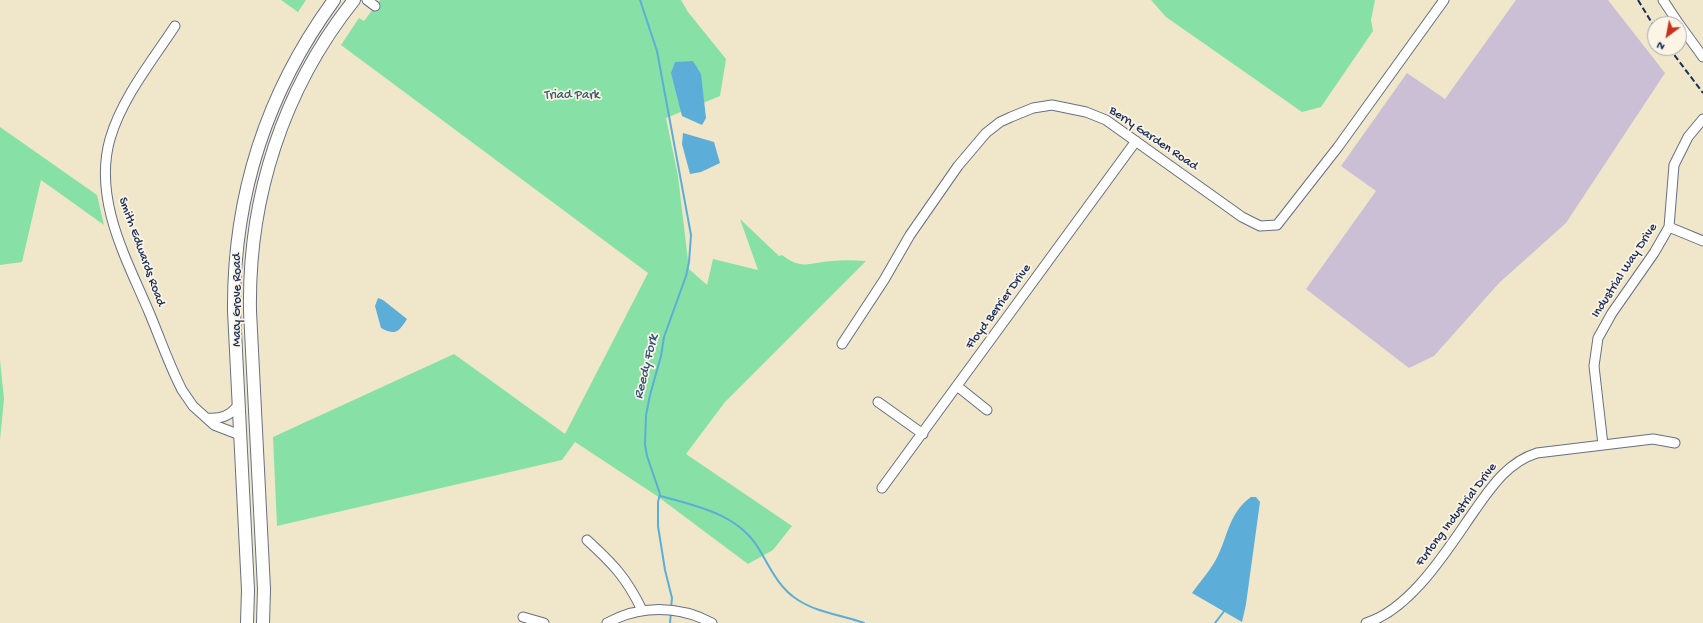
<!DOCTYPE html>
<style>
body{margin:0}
#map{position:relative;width:1703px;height:623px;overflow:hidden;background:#f0e7ca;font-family:"Gochi Hand",sans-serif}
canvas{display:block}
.north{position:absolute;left:1647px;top:16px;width:40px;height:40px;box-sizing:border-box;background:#fcf5e5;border:1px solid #a2a6af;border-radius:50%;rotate:212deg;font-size:11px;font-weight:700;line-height:16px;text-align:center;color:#1b2f5e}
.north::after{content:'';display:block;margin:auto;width:14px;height:18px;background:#c8321e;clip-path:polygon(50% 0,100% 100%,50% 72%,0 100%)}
</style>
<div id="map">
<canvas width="1703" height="623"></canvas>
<div class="north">N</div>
</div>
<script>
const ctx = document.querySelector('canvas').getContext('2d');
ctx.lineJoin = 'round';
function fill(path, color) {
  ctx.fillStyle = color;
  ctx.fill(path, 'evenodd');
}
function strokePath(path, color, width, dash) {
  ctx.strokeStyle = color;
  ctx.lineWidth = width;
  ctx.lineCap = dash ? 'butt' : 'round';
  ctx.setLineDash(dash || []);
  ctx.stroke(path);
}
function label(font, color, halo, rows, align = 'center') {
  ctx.font = font + ' "Gochi Hand",sans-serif';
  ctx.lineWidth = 3.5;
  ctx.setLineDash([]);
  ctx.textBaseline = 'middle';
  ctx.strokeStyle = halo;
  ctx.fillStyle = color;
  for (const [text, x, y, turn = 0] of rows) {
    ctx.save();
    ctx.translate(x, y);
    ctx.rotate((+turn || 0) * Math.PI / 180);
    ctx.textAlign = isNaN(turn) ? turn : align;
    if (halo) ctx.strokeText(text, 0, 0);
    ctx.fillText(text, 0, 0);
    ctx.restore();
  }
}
fill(new Path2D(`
 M1516,0h92l57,73 -99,150 -67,60 -65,73 -25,12 -103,-79 70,-98 -35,-25 66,-93 38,26z`), '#cbbfd5');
fill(new Path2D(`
 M281,0h25l-8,12z
 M380,0h301l7,12 38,47 -6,37 -54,22 12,58 11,93 18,16 6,-26 45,11 -18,-51 39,37 3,-1c20,15 26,8 49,6 12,-1 23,-1 35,0l-141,141 -39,52 106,72 -19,24 -25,14 -91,-68 -82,-54 -13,18 -285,66 -4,-89 181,-83 111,80 83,-161 -307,-228 18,-27 5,3z
 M1151,0h224l-4,20 2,11 -52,76 -19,5 -136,-95z
 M0,127l97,68 7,30 -63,-45 -19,82 -22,3z
 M0,360l4,39 -4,41z`), '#87e1a6');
fill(new Path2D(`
 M693,61l8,13 5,44 -4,7 -20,-9 -11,-43 4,-11z
 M683,133l31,9 6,21 -19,9 -11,2 -8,-30z
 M378,298l5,2 24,19c-8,13 -12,17 -26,9l-6,-22z
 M1251,497h5l4,5 -14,102 -4,18 -50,-29c7,-10 16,-20 22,-30 14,-23 13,-49 37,-66z`), '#5cadd7');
strokePath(new Path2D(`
 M640,0l17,51 34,184 -2,27 -3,14 -22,61 -3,19 -11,39 -4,20 -1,30 2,11 13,38 -2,8v24l7,44 7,28 -1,10
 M660,496c37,10 78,18 99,53 11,19 20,39 39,51 20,13 44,15 66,23
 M670,623l1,-11
 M1215,623l10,-13`), '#5cadd7', 2);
const minor = new Path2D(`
 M367,0l8,6
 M1663,0l16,24
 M1679,24l24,33
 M175,26c-23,35 -53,72 -65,113 -17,60 16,119 39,173 11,26 20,53 33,78l11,16 21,19 26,10
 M1669,227l34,14
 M842,344l42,-64 26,-45 48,-69 28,-33 14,-11 11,-5 22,-9 19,-3 34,7 20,8 136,97 18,9 17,-1 61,-78 106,-147
 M957,386l30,24
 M878,402l45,32
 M207,418c15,1 23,-2 32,-14
 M1603,445l-9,-79 4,-28 14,-25 42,-60 15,-26 5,-62 14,-28 15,-18
 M882,488l254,-347
 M587,540c26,24 39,37 55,70
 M523,617l21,6
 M607,623c33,-18 71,-18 105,0
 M1366,623c46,-14 83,-76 109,-113 17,-24 33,-48 62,-57l116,-14 22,4`);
const major = new Path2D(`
 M247,623l1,-33 -14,-279c-1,-115 32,-218 100,-311
 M263,623l1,-34 -14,-278c-2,-113 33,-222 104,-311`);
strokePath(minor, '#666f84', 11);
strokePath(major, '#666f84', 14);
strokePath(minor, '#fff', 9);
strokePath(major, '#fff', 12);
strokePath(new Path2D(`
 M1638,0l17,28
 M1669,48l34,45`), '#1b2f5e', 2, [6, 3]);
label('13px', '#365c70', '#fcf5e5', [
 ["Triad Park",572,96]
]);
label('13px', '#1b2f5e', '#fcf5e5', [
 ["Berry Garden Road",1153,139,34],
 ["Smith Edwards Road",141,252,70],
 ["Industrial Way Drive",1625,271,-57],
 ["Macy Grove Road",238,300,-90],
 ["Floyd Berrier Drive",999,307,-54],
 ["Furlong Industrial Drive",1457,515,-53]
]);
label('italic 14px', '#2e5582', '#fcf5e5', [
 ["Reedy Fork",647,367,-76]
]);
</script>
